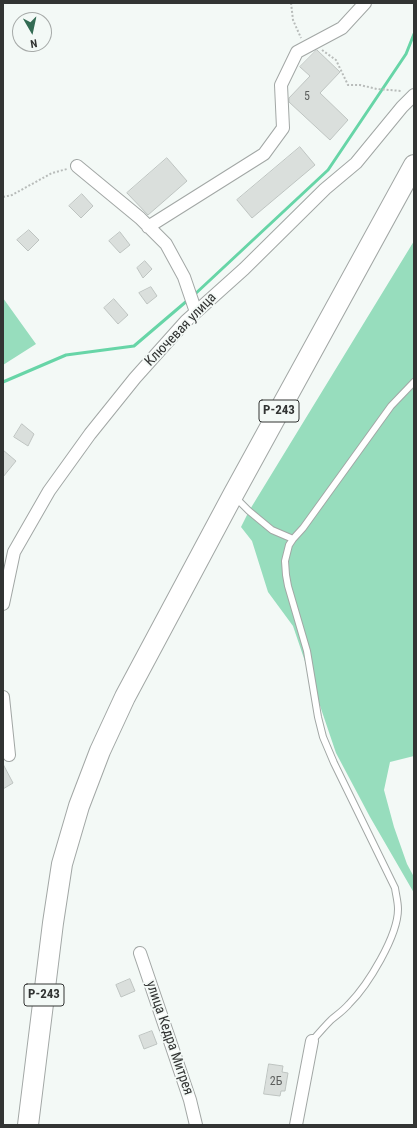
<!DOCTYPE html>
<meta charset="utf-8">
<style>
body{margin:0}
#map{position:relative;width:417px;height:1128px;overflow:hidden;background:#f3f9f6;font-family:"Roboto Condensed",sans-serif}
canvas{display:block}
.frame{position:absolute;inset:0;border:4px solid #323433;pointer-events:none}
.north{position:absolute;left:12px;top:12px;width:40px;height:40px;box-sizing:border-box;background:#f3f9f6;border:1px solid #a6aaa8;border-radius:50%;rotate:171deg;font-size:11px;font-weight:700;line-height:16px;text-align:center;color:#323433}
.north::after{content:'';display:block;margin:auto;width:14px;height:18px;background:#336b53;clip-path:polygon(50% 0,100% 100%,50% 72%,0 100%)}
</style>
<div id="map">
<canvas width="417" height="1128"></canvas>
<div class="frame"></div>
<div class="north">N</div>
</div>
<script>
const ctx = document.querySelector('canvas').getContext('2d');
ctx.lineJoin = 'round';
function fill(path, color) {
  ctx.fillStyle = color;
  ctx.fill(path, 'evenodd');
}
function strokePath(path, color, width, dash) {
  ctx.strokeStyle = color;
  ctx.lineWidth = width;
  ctx.lineCap = dash ? 'butt' : 'round';
  ctx.setLineDash(dash || []);
  ctx.stroke(path);
}
function label(font, color, halo, rows, align = 'center') {
  ctx.font = font + ' "Roboto Condensed",sans-serif';
  ctx.lineWidth = 3.5;
  ctx.setLineDash([]);
  ctx.textBaseline = 'middle';
  ctx.strokeStyle = halo;
  ctx.fillStyle = color;
  for (const [text, x, y, turn = 0] of rows) {
    ctx.save();
    ctx.translate(x, y);
    ctx.rotate((+turn || 0) * Math.PI / 180);
    ctx.textAlign = isNaN(turn) ? turn : align;
    if (halo) ctx.strokeText(text, 0, 0);
    ctx.fillText(text, 0, 0);
    ctx.restore();
  }
}
fill(new Path2D(`
 M414,241v515l-24,6 -6,28 10,37 13,37 7,13v16l-44,-76 -34,-64 -43,-127 -25,-34 -16,-51 -11,-14 8,-16z
 M3,298l33,46 -33,21z`), '#97ddbd');
strokePath(new Path2D(`
 M194,295l134,-125 78,-116 8,-20
 M3,382l63,-27 68,-9 54,-46`), '#67d5a7', 3);
const building = new Path2D(`
 M317,50l23,22 -20,21 28,27 -18,20 -41,-38v-4l21,-22 -10,-9z
 M300,147l15,18 -63,53 -15,-18z
 M167,158l20,23 -39,34 -21,-22z
 M82,194l11,12 -12,12 -12,-12z
 M29,230l10,10 -11,11 -11,-11z
 M120,232l10,13 -10,8 -11,-12z
 M145,261l7,8 -9,9 -6,-10z
 M151,287l6,9 -10,8 -8,-11z
 M114,299l14,16 -10,9 -14,-16z
 M22,424l12,10 -6,12 -14,-9z
 M3,450l13,11 -13,16z
 M3,764l10,19 -10,6z
 M130,979l5,12 -14,6 -5,-12z
 M152,1031l5,13 -13,5 -5,-13z
 M269,1064l14,2 -1,6 6,1 -3,18h-4l-1,5 -16,-2z`);
fill(building, '#dadfdc');
strokePath(building, '#bec4c1', 1);
const service = new Path2D(`
 M235,497l14,14 23,19 21,9
 M312,1041c6,-7 12,-14 19,-21 6,-5 13,-10 18,-16 19,-19 49,-68 49,-95 0,-7 -2,-14 -3,-21l-61,-125 -11,-26 -5,-20 -11,-66 -19,-65 -2,-11 -1,-14 4,-16 4,-6 10,-11 88,-122 23,-24`);
const minor = new Path2D(`
 M77,166l63,52 26,26 18,33 12,35
 M148,227l116,-73 19,-26 -2,-43 16,-33 45,-24 23,-25
 M3,604l11,-52 35,-61 41,-57 45,-56 51,-57 58,-52 81,-80 31,-26 46,-56 12,-12
 M3,697l6,58
 M140,953l50,147 6,25
 M296,1125l16,-84`);
const trunk = new Path2D(`
 M28,1125l25,-202 9,-59 17,-58 21,-55 25,-54 108,-202 181,-330`);
strokePath(service, '#a2a7a5', 8);
strokePath(minor, '#a2a7a5', 14);
strokePath(trunk, '#a2a7a5', 22);
strokePath(new Path2D(`
 M291,3l2,17 8,18
 M322,50l14,10 12,25h12l17,4 25,2
 M3,197l9,-2 40,-22 15,-4`), '#b8bcba', 2, [2, 2]);
strokePath(service, '#fff', 6);
strokePath(minor, '#fff', 12);
strokePath(trunk, '#fff', 20);
label('12px', '#5c5f5d', null, [
 ["5",307,97],
 ["2Б",276,1082]
]);
for (const [x, y, w] of [
 [279,411,40],
 [44,995,40]
]) {
  const box = new Path2D();
  box.roundRect(x - w / 2, y - 11, w, 22, 3);
  ctx.fillStyle = '#f3f9f6';
  ctx.fill(box);
  strokePath(box, '#323433', 1);
}
label('bold 13px', '#323433', null, [
 ["Р-243",279,411],
 ["Р-243",44,995]
]);
label('14px', '#323433', '#f3f9f6', [
 ["Ключевая улица",181,330,-46],
 ["улица Кедра Митрея",169,1038,71]
]);
</script>
